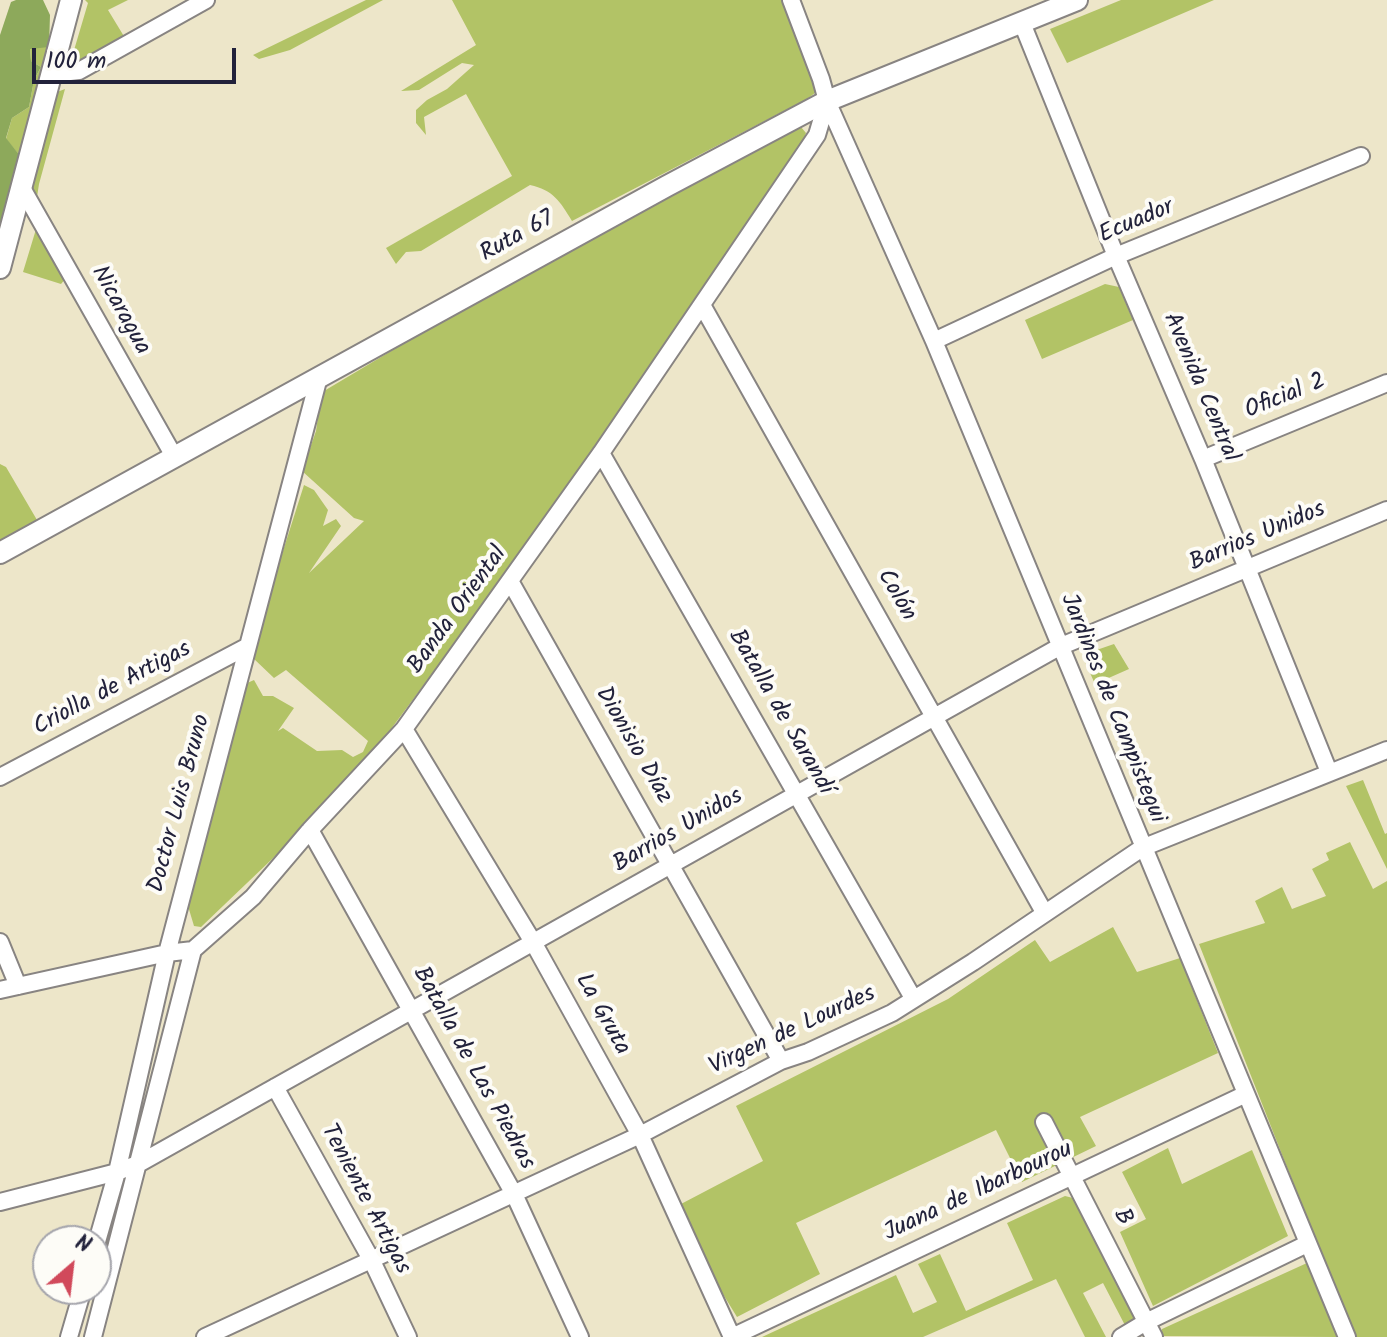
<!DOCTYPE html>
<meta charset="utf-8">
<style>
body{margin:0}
#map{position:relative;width:1387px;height:1337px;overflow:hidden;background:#ede6c9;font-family:Kalam,sans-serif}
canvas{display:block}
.north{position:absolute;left:32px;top:1225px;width:80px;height:80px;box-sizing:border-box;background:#fdfcf7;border:2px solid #a5a5ac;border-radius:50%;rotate:28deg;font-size:22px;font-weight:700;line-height:32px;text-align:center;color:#22223b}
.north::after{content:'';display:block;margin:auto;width:28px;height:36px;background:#d1495b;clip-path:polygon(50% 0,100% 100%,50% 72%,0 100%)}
.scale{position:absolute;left:32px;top:48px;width:204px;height:36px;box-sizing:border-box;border:4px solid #22223b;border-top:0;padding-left:10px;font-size:24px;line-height:28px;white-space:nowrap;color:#22223b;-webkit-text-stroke:6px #fdfcf7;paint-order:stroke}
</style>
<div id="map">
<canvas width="1387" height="1337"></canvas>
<div class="north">N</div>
<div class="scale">100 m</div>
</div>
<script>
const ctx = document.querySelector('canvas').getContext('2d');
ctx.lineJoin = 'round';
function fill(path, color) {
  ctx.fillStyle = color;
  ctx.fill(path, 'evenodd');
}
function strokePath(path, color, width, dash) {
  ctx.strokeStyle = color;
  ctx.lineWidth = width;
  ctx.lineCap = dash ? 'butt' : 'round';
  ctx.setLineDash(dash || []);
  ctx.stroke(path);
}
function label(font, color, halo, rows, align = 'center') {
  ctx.font = font + ' Kalam,sans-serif';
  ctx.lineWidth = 8;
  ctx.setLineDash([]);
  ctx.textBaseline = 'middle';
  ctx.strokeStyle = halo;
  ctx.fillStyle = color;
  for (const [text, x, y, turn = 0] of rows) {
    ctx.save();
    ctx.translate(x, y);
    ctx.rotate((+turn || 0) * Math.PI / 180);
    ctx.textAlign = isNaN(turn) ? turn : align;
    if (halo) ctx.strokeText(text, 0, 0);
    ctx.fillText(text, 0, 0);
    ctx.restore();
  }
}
fill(new Path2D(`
 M85,0h43l-20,10 17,28 -47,27 -6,-8 16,-54z
 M366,0h17l-93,50 -31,9 -6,-4z
 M452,0h330l35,85 -2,8 -8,6 -235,122c-12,-20 -19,-31 -42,-36l-109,66 -15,1 -10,12 -10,-16 126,-72 -46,-82 -42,23 2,18 -10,-12v-13l11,-10 20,-11 27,-24 -12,-2 -43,27 -18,1 75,-46z
 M1121,0h93l-147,63 -17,-34z
 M47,46l2,1 -28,110 -15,-18 6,-21 17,-11 5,-27 7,-13 -10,-6 -1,-13z
 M65,89l-26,95 -2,13 -2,1 -4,-16 26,-90z
 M801,127l5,6 -6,16 -134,192 -72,115 -203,273 -99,111 -91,87 -7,-1 -6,-20 14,-68 43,-154 9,-4 9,16h10l21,12 -16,23 5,-3 34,23 25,-1 11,7 10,-5 5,-11 -82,-71 -12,8 -21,-20 22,-82 29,-91 10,5 14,20 -5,16 13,-7 5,7 -32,47 55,-52 -10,-3 -52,-47 14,-40 5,-36 3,-4 146,-87 316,-171z
 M37,226l29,52 -5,6 -38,-12z
 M1105,284l14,3 14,33 -91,39 -17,-39z
 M0,464l6,3 31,53 -37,20z
 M1114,644l15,25 -34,15 -13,-29z
 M1363,780l22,54 2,-1v36l-41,-83z
 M1350,842l23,47 14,-8v456h-33l-155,-393 66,-21 -10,-22 27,-14 10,22 34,-13 -14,-27 17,-9 -3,-7z
 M1113,927l24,45 43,-14 38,95 -138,64 16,29 -74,36 -26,-52 -200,93 24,51 -83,43 -19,-31 -37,-82 82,-43 -27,-55 212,-107 87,-59 15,22z
 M1168,1148l14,36 70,-34 36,86 -135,70 -33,-74 26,-13 -24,-47z
 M1065,1196l8,2 6,8 58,113 -8,14 -26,-50 -20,10 23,44h-21l-29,-58 -133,58h-161l134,-62 17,38 24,-11 -19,-38 22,-10 26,57 67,-31 -26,-57z
 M1307,1263l31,74 -177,-1 1,-7z`), '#b2c366');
fill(new Path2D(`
 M16,0h27l7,15 -1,32 -19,2 1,12 10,6 -7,13 -5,27 -17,11 -6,20 15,19 -21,81v-203l11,-33z`), '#8da95b');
const minor = new Path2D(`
 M791,0l30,79 6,22 107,240 413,996
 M1022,23l94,233 87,203 126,313
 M52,74l27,-3 127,-71
 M22,188l153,270
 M702,305l342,607
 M934,341l182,-85 245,-100
 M601,453l312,545
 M1203,459l184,-76
 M510,581l271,480
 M404,729l129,213 107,193 92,202
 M0,777l248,-131
 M310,830l204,364 66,143
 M0,942l18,44
 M0,990l167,-37 26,-3 60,-53 57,-67 94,-101 197,-276 216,-318 10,-34
 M275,1087l97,174 36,76
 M1044,1122l110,215
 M0,1202l117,-30 23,-9 919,-516 328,-137
 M96,1245l21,-73 50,-219 152,-576
 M69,1337l14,-48
 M93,1337l100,-387
 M205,1337l435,-202 141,-74 27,-9 84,-39 81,-51 169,-114 245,-98
 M732,1337l514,-243
 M1121,1337l25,-15 161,-78`);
const tertiary = new Path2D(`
 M0,268l71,-268
 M0,553l667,-367 160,-85 250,-101`);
strokePath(minor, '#888482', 20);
strokePath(tertiary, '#888482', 24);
strokePath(minor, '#fff', 16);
strokePath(tertiary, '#fff', 20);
label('24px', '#22223b', '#fdfcf7', [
 ["Ecuador",1137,223,-23],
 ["Ruta 67",518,238,-29],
 ["Nicaragua",119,311,61],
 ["Avenida Central",1199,388,67],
 ["Oficial 2",1286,398,-22],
 ["Barrios Unidos",1258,538,-23],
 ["Colón",895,596,60],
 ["Banda Oriental",459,611,-54],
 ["Criolla de Artigas",113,690,-28],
 ["Jardines de Campistegui",1111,709,68],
 ["Batalla de Sarandí",779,713,60],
 ["Dionisio Díaz",632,746,60],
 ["Doctor Luis Bruno",181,804,-75],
 ["Barrios Unidos",679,832,-30],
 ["La Gruta",601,1015,61],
 ["Virgen de Lourdes",793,1032,-25],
 ["Batalla de Las Piedras",472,1069,61],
 ["Juana de Ibarbourou",979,1193,-25],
 ["Teniente Artigas",364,1200,62],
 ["B",1121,1218,63]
]);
</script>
